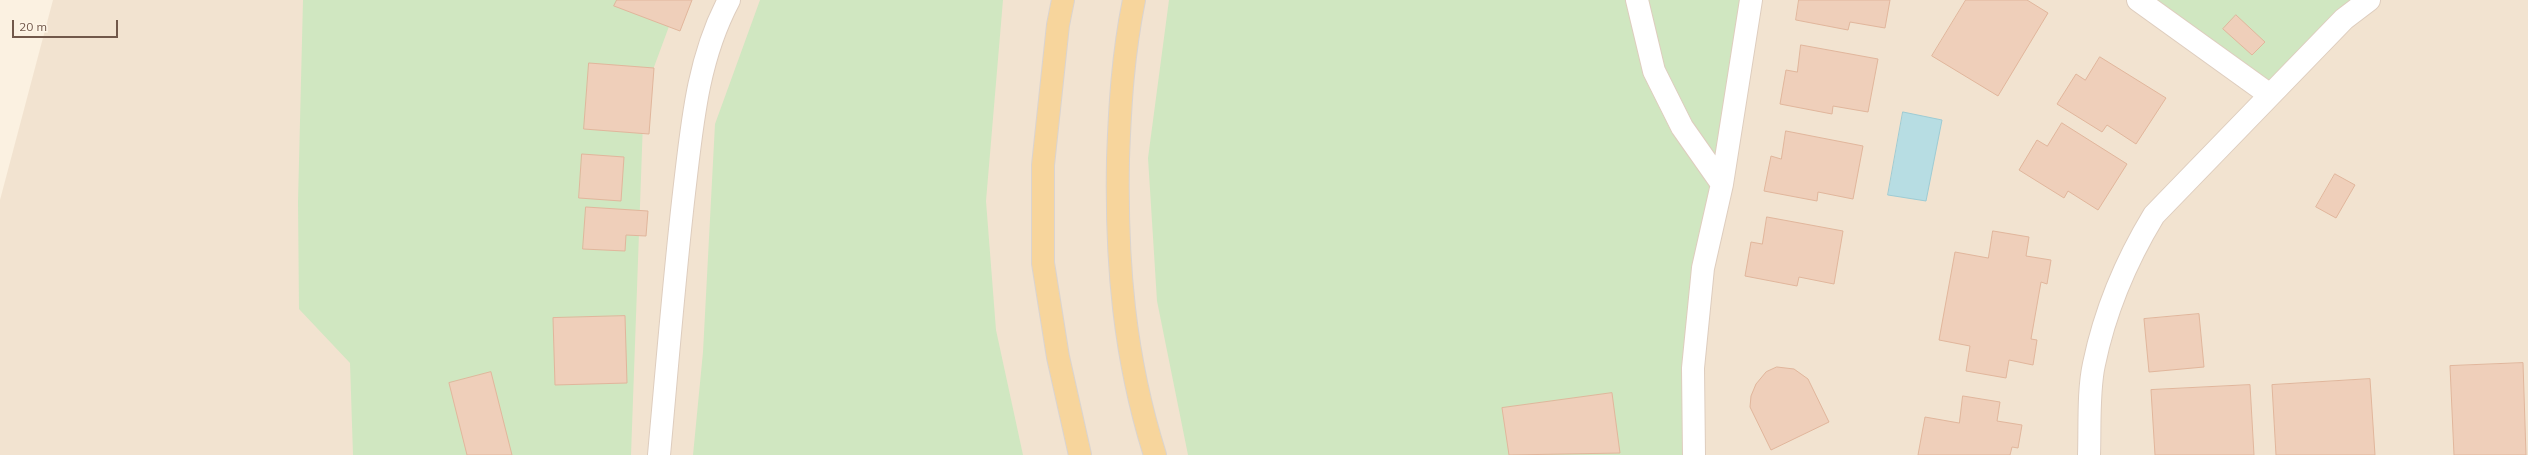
<!DOCTYPE html>
<style>
body{margin:0}
#map{position:relative;width:2528px;height:455px;overflow:hidden;background:#fbf1e1;font-family:Mulish,sans-serif}
canvas{display:block}
.scale{position:absolute;left:12px;top:20px;width:106px;height:18px;box-sizing:border-box;border:2px solid #71584a;border-top:0;padding-left:5px;font-size:12px;line-height:14px;white-space:nowrap;color:#71584a;-webkit-text-stroke:3px #fef5e7;paint-order:stroke}
</style>
<div id="map">
<canvas width="2528" height="455"></canvas>
<div class="scale">20 m</div>
</div>
<script>
const ctx = document.querySelector('canvas').getContext('2d');
ctx.lineJoin = 'round';
function fill(path, color) {
  ctx.fillStyle = color;
  ctx.fill(path, 'evenodd');
}
function strokePath(path, color, width, dash) {
  ctx.strokeStyle = color;
  ctx.lineWidth = width;
  ctx.lineCap = dash ? 'butt' : 'round';
  ctx.setLineDash(dash || []);
  ctx.stroke(path);
}
fill(new Path2D(`
 M53,0h2475v455h-2528v-255z`), '#f2e3d0');
fill(new Path2D(`
 M303,0h381l-13,21 -27,73 -13,361h-278l-3,-92 -51,-54 -1,-107z
 M760,0h243l-17,201 10,129 27,125h-330l10,-103 12,-228z
 M1169,0h582l-29,184 -28,271h-506l-31,-154 -9,-143z
 M2138,0h231l-99,95z`), '#d0e7c1');
const water = new Path2D(`
 M1903,112l39,8 -16,81 -38,-6z`);
fill(water, '#b7dde3');
strokePath(water, '#9eccd4', 1);
const building = new Path2D(`
 M617,0h75l-12,31 -66,-25z
 M1799,0h91l-5,28 -35,-6 -2,8 -52,-10z
 M1966,0h61l21,13 -50,83 -66,-40z
 M2236,15l29,27 -13,13 -29,-26z
 M1801,45l77,14 -10,53 -35,-6 -1,8 -52,-10 6,-34 11,2z
 M2100,57l66,41 -30,46 -29,-19 -5,7 -45,-28 19,-30 9,6z
 M589,63l65,5 -5,66 -65,-5z
 M2062,123l65,41 -29,46 -30,-19 -4,7 -45,-28 18,-30 10,6z
 M1786,131l77,15 -10,53 -35,-7 -1,9 -53,-10 7,-35 10,3z
 M582,154l42,3 -3,44 -42,-3z
 M2335,174l20,11 -19,33 -20,-11z
 M586,207l62,4 -2,25 -20,-1 -1,16 -42,-2z
 M1767,217l76,14 -9,53 -35,-7 -2,9 -52,-10 6,-34 11,2z
 M1993,231l36,6 -3,19 25,4 -4,24 -6,-2 -10,57 6,1 -4,25 -24,-5 -3,18 -40,-7 4,-25 -31,-6 16,-88 33,6z
 M2199,314l5,53 -55,5 -5,-53z
 M625,316l2,67 -72,2 -2,-67z
 M2523,363l3,92h-72l-4,-89z
 M1777,367l17,2 14,10 21,43 -58,28 -21,-43 1,-11 5,-12 10,-12z
 M491,372l21,83h-45l-18,-72z
 M2370,379l5,76h-99l-4,-70z
 M2250,385l4,70h-99l-4,-65z
 M1612,393l8,60 -111,2 -7,-47z
 M1963,396l37,6 -3,19 25,4 -4,23 -6,-1 -2,8h-92l7,-38 34,6z`);
fill(building, '#efcfba');
strokePath(building, '#e1b69c', 1);
const minor = new Path2D(`
 M1637,0l17,71 28,56 40,57
 M2138,0l132,95
 M659,455c8,-87 15,-175 25,-262 8,-67 13,-133 45,-193
 M1694,455l-1,-87 10,-100 19,-84 29,-184
 M2089,455c1,-28 -1,-64 5,-91 11,-53 32,-103 60,-149l190,-196 25,-19`);
const major = new Path2D(`
 M1063,0l-5,25 -15,140v98l15,94 22,98
 M1134,0c-11,54 -14,104 -16,159 -2,103 6,198 37,296`);
strokePath(minor, '#decdbe', 24);
strokePath(major, '#dad4d0', 24);
strokePath(minor, '#fff', 22);
strokePath(major, '#f7d59c', 22);
</script>
